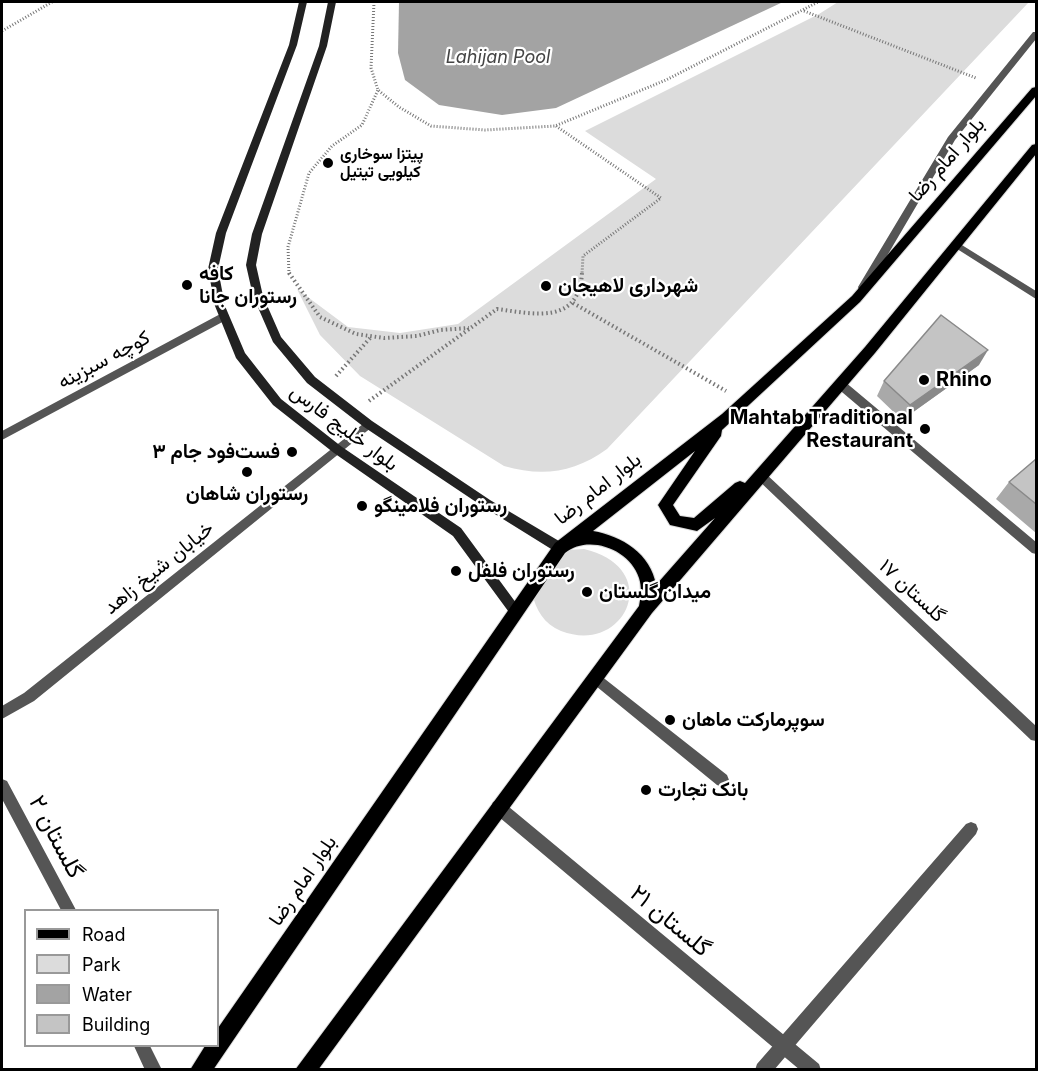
<!DOCTYPE html>
<meta charset="utf-8">
<style>
body{margin:0}
#map{position:relative;width:1038px;height:1071px;overflow:hidden;background:#fff;font-family:Inter,sans-serif}
canvas{display:block}
.frame{position:absolute;inset:0;border:3px solid #000;pointer-events:none}
.legend{position:absolute;left:24px;top:909px;width:195px;height:138px;box-sizing:border-box;background:#fff;border:2px solid #999;margin:0;padding:8px 10px;list-style:none;font-size:18px;color:#000}
.legend li{display:flex;align-items:center;gap:12px;height:30px}
.legend b{width:30px;border:2px solid #999}
</style>
<div id="map">
<canvas width="1038" height="1071"></canvas>
<div class="frame"></div>
<ul class="legend">
<li><b style="height:8px;background:#000"></b>Road</li>
<li><b style="height:16px;background:#dcdcdc"></b>Park</li>
<li><b style="height:16px;background:#a3a3a3"></b>Water</li>
<li><b style="height:16px;background:#c4c4c4"></b>Building</li>
</ul>
</div>
<script>
const ctx = document.querySelector('canvas').getContext('2d');
ctx.lineJoin = 'round';
function fill(path, color) {
  ctx.fillStyle = color;
  ctx.fill(path, 'evenodd');
}
function strokePath(path, color, width, dash) {
  ctx.strokeStyle = color;
  ctx.lineWidth = width;
  ctx.lineCap = dash ? 'butt' : 'round';
  ctx.setLineDash(dash || []);
  ctx.stroke(path);
}
function label(font, color, halo, rows, align = 'center') {
  ctx.font = font + ' Inter,Vazirmatn,sans-serif';
  ctx.lineWidth = 4.5;
  ctx.setLineDash([]);
  ctx.textBaseline = 'middle';
  ctx.strokeStyle = halo;
  ctx.fillStyle = color;
  for (const [text, x, y, turn = 0] of rows) {
    ctx.save();
    ctx.translate(x, y);
    ctx.rotate((+turn || 0) * Math.PI / 180);
    ctx.textAlign = isNaN(turn) ? turn : align;
    if (halo) ctx.strokeText(text, 0, 0);
    ctx.fillText(text, 0, 0);
    ctx.restore();
  }
}
fill(new Path2D(`
 M838,2h191l-422,447c-33,24 -65,28 -103,17l-144,-90 -40,-41 -23,-46 51,38 52,6 58,-9 198,-145 -71,-48 234,-117z
 M584,549c81,19 42,107 -23,82 -17,-7 -25,-21 -29,-38l35,-43z`), '#dcdcdc');
fill(new Path2D(`
 M399,2h384l-227,106 -54,7 -63,-10 -34,-25 -7,-27z`), '#a3a3a3');
const primary = new Path2D(`
 M1036,87v9l-176,206 -138,128 -1,6 -48,69 7,11 14,2 41,-35 5,-2 5,2 120,-136 167,-202 4,-1v10l-161,199 -223,260 -334,457h-23l344,-464c2,-10 3,-19 0,-28 -9,-29 -51,-44 -74,-25l-352,517h-23l15,-24h13v-18l337,-485 167,-129 130,-118 180,-208zM695,451l-37,54 12,20 27,6 18,-13 -59,67c-5,-31 -34,-49 -63,-54z`);
strokePath(primary, '#dbdbdb', 2);
strokePath(new Path2D(`
 M374,2l-3,66 7,22 21,17 32,19 54,4 70,-4 111,-46 152,-78
 M804,11l172,67
 M2,31l50,-29
 M556,126l105,72 -78,58 -1,18
 M289,274l-1,-27 21,-74 23,-27 30,-21 16,-35`), '#777', 3, [1, 2]);
strokePath(new Path2D(`
 M289,273l31,44 36,17 28,4 33,-2 23,-6 29,-2
 M573,303l153,88
 M336,376l35,-39
 M369,401l128,-92c37,5 82,16 85,-36`), '#777', 4, [1.5, 3]);
fill(new Path2D(`
 M596,672l131,103 2,5 -2,5 -5,2 -5,-2 -126,-103 -2,-4 2,-4z
 M2,779l5,2 69,129h-15l-59,-111z
 M971,822l5,2 2,5 -2,5 -202,236h-19l2,-6 209,-240z
 M134,1046h16l12,24h-17z`), '#555');
fill(new Path2D(`
 M1033,32h3v7l-81,101 -88,150h-8l-1,-3 90,-150z
 M957,242l79,49v8l-82,-52 -2,-2z
 M224,312l5,4 -1,3 -226,121v-9z
 M840,380l4,1 192,161v12l-4,-1 -196,-166 -1,-3z
 M761,471l4,2 271,253v15l-5,-1 -274,-261 -2,-3 2,-3z
 M498,800l5,2 316,262 2,6h-21l-307,-258 -2,-5 2,-5z`), '#555');
fill(new Path2D(`
 M368,420l6,4 -2,3 -338,274 -32,18v-13l22,-13z`), '#555');
fill(new Path2D(`
 M299,2h8l-10,43 -71,188 -8,36 7,37 20,47 36,46 61,48 119,81 58,79 2,4 -2,4 -4,2 -4,-2 -58,-79 -119,-83 -61,-48 -37,-47 -21,-52 -7,-37 8,-36 73,-188z
 M328,2h8l-9,44 -65,188 -6,31 7,31 18,41 34,40 57,44 118,79 74,44 2,4 -2,4 -4,1 -4,-1 -74,-46 -118,-79 -57,-44 -34,-41 -20,-46 -7,-31 6,-31 67,-188z`), '#222');
fill(primary, '#000');
fill(new Path2D(`
 M979,365l-77,55 -25,-24 7,-15z
 M1036,459v74l-40,-34 13,-17z`), '#a9a9a9');
fill(new Path2D(`
 M988,350l-9,15 -77,55 8,-15z`), '#898989');
const building = new Path2D(`
 M941,315l47,35 -78,55 -26,-24z
 M1036,459v45l-27,-22z`);
fill(building, '#c4c4c4');
strokePath(building, '#898989', 1.5);
for (const [x, y, r, color] of [
 [328,163,6,"#000"],
 [187,285,6,"#000"],
 [546,286,6,"#000"],
 [924,380,6,"#000"],
 [925,429,6,"#000"],
 [292,452,6,"#000"],
 [247,472,6,"#000"],
 [362,506,6,"#000"],
 [456,571,6,"#000"],
 [587,592,6,"#000"],
 [670,720,6,"#000"],
 [646,790,6,"#000"]
]) {
  const dot = new Path2D();
  dot.arc(x, y, r, 0, 2 * Math.PI);
  ctx.fillStyle = color;
  ctx.fill(dot);
  strokePath(dot, '#fff', 2);
}
label('bold 16px', '#000', '#fff', [
 ["پیتزا سوخاری",340,154],
 ["کیلویی تیتیل",340,172]
], 'left');
label('italic 18px', '#444', '#fff', [
 ["Lahijan Pool",498,58]
]);
label('20px', '#000', '#fff', [
 ["بلوار امام رضا",947,160,-49],
 ["کوچه سبزینه",104,360,-28],
 ["بلوار خلیج فارس",344,428,37],
 ["بلوار امام رضا",598,489,-38],
 ["خیابان شیخ زاهد",159,568,-39],
 ["گلستان ۱۷",912,591,43],
 ["بلوار امام رضا",303,881,-56]
]);
label('bold 20px', '#000', '#fff', [
 ["کافه",199,274],
 ["رستوران جانا",199,297],
 ["شهرداری لاهیجان",558,286],
 ["Rhino",936,380],
 ["Mahtab Traditional",913,418,"right"],
 ["Restaurant",913,441,"right"],
 ["فست‌فود جام ۳",280,452,"right"],
 ["رستوران‌ شاهان",247,494,"center"],
 ["رستوران فلامینگو",374,506],
 ["رستوران فلفل",468,571],
 ["میدان گلستان",599,592],
 ["سوپرمارکت ماهان",682,720],
 ["بانک تجارت",658,790]
], 'left');
label('24px', '#000', '#fff', [
 ["گلستان ۲",56,837,62],
 ["گلستان ۲۱",670,921,40]
]);
</script>
